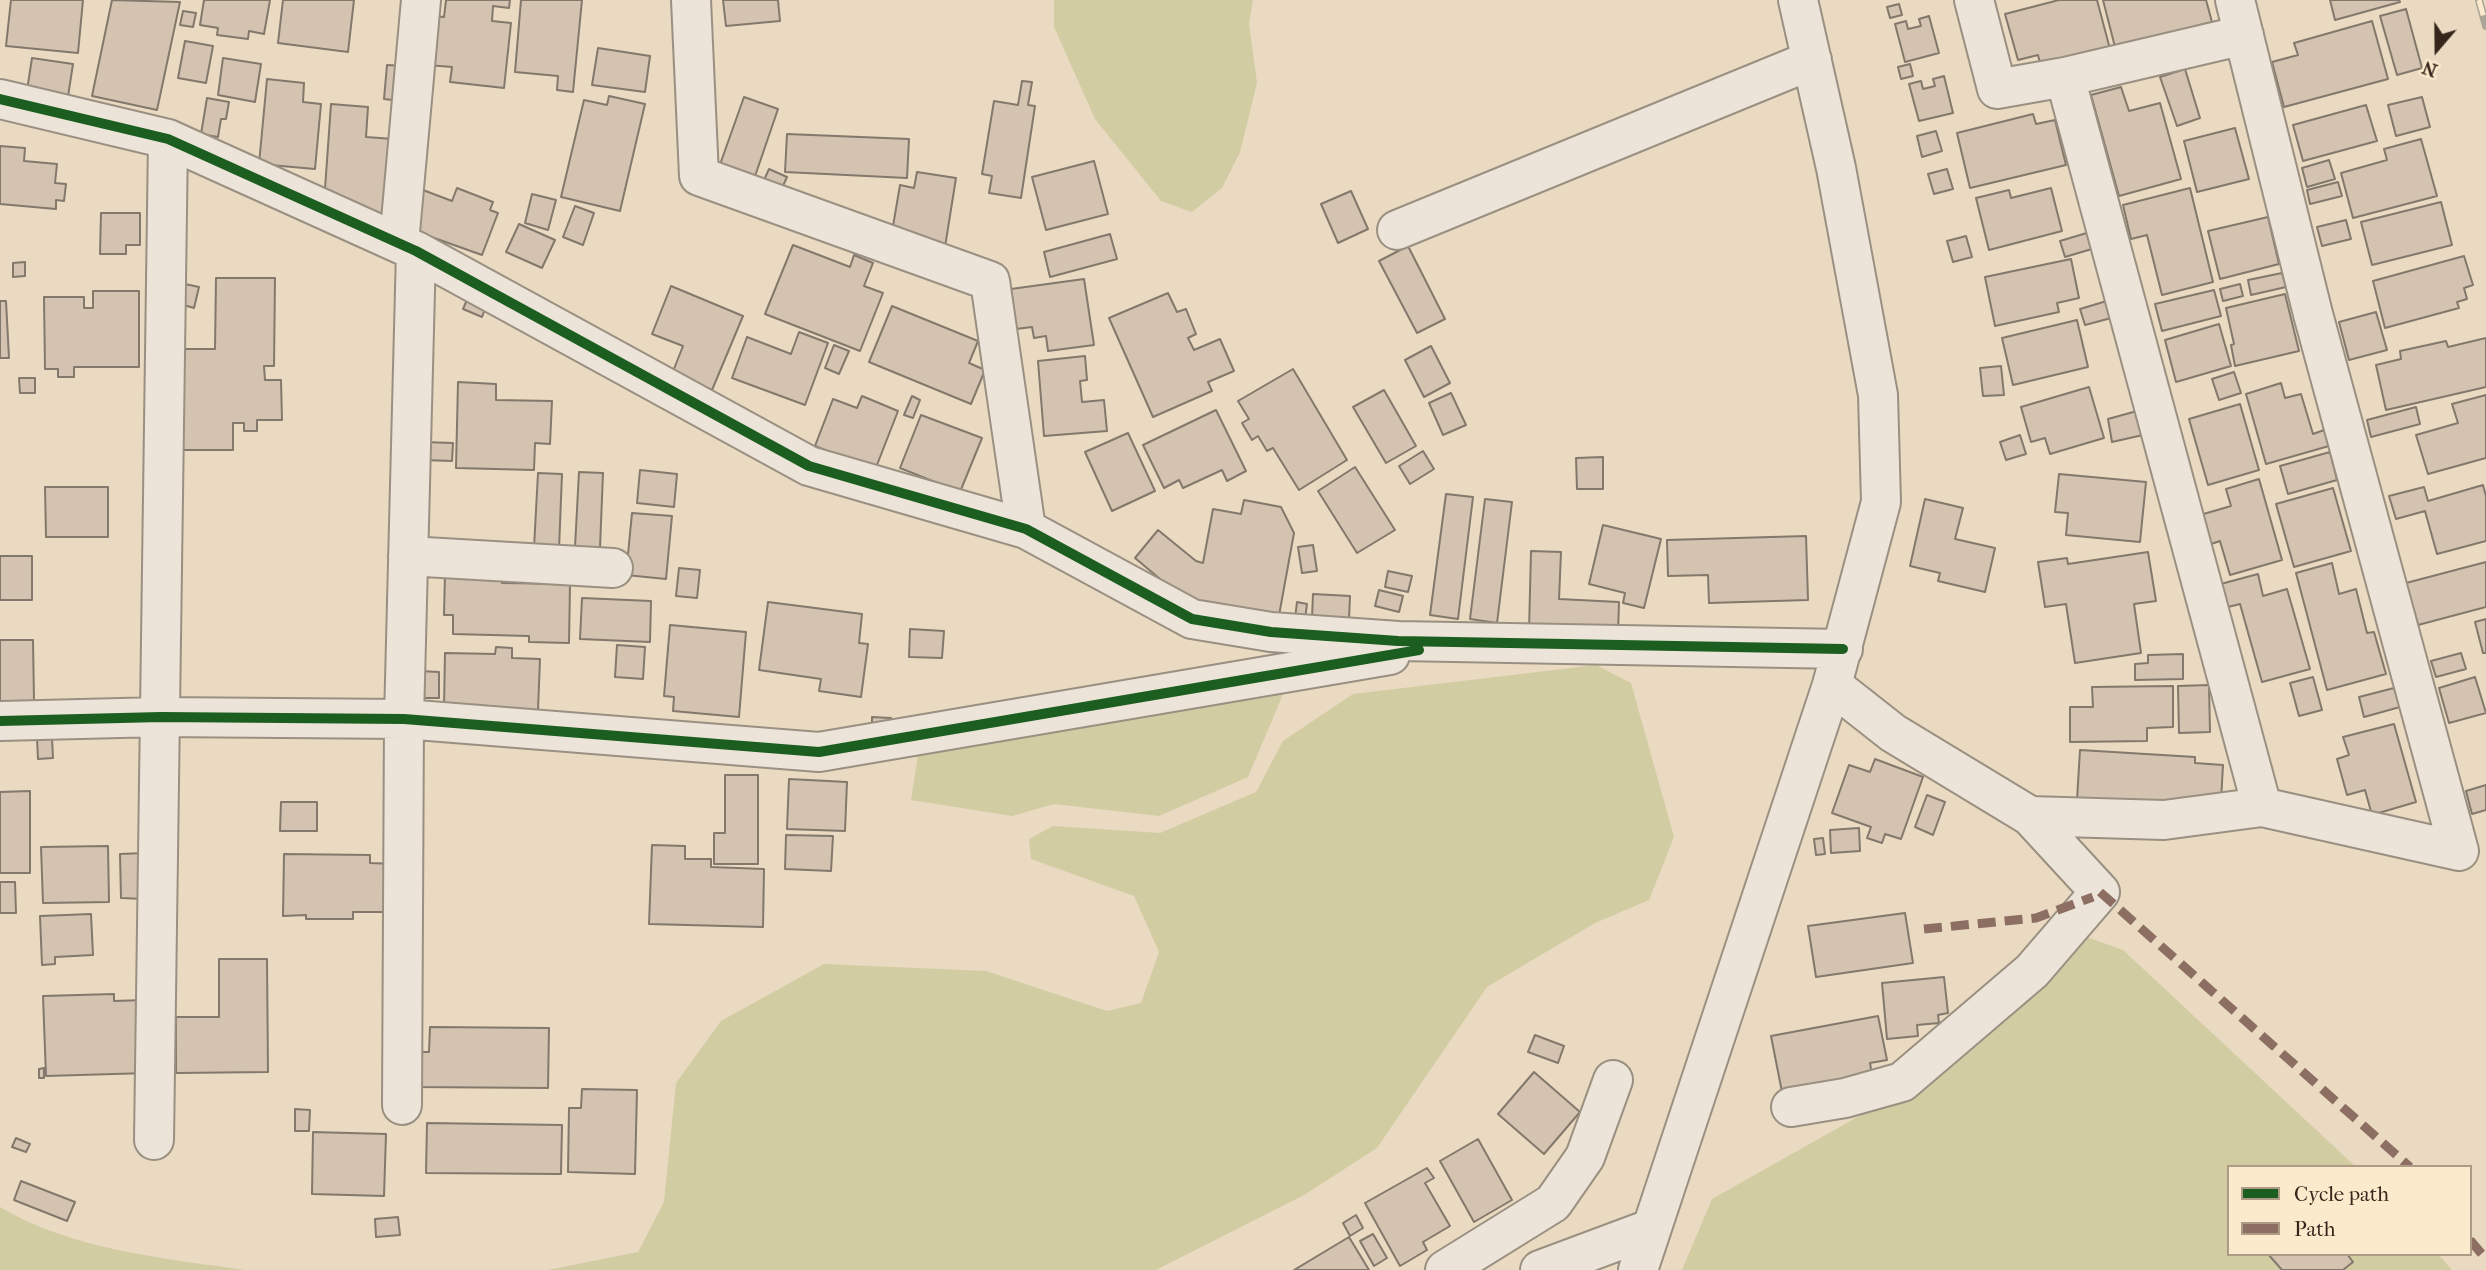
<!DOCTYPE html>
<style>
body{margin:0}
#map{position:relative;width:2486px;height:1270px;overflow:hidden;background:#e9dac1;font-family:"IM FELL French Canon",serif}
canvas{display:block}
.legend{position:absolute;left:2227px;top:1165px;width:245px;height:91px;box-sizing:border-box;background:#fceacc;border:2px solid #ad9b85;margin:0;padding:9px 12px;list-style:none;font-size:21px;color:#36251b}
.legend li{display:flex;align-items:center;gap:14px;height:35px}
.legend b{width:35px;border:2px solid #ad9b85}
.north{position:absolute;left:2402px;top:14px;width:70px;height:70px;-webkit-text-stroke:5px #fceacc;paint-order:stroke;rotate:200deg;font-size:19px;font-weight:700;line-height:28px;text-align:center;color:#36251b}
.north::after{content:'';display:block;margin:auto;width:24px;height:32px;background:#36251b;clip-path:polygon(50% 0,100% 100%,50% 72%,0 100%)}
</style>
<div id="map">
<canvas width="2486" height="1270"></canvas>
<ul class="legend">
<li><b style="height:9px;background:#1b5e20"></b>Cycle path</li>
<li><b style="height:9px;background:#8d6e63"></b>Path</li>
</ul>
<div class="north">N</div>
</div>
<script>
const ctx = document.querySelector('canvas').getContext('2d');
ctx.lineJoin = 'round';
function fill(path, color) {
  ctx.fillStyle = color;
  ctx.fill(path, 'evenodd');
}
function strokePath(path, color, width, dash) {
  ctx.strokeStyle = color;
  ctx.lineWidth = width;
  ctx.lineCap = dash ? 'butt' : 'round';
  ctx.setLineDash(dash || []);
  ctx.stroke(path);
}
fill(new Path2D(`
 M1054,0h199l-4,23 8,60 -17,69 -18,36 -30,24 -31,-11 -66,-82 -41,-92z
 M1596,665l35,18 43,154 -25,63 -54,23 -108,64 -110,161 -73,47 -148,75h-608l90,-18 26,-50 12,-119 45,-62 103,-57 162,7 121,40 34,-8 18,-51 -25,-56 -103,-37 -2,-20 24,-13 107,7 96,-41 27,-51 70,-47z
 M1284,692l-36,85 -89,39 -105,-12 -42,12 -101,-16 8,-52z
 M2062,928l61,22 233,217h-127v87h209l14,16h-770l30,-71 195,-110z
 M0,1207c69,42 166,52 246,63h-246z`), '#d2cca3');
const building = new Path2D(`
 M11,0h72l-5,53 -72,-7z
 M112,0l68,2 -23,108 -65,-14z
 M204,0h66l-6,34 -15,-3 -1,8 -31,-4 1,-7 -18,-3z
 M283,0h71l-6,52 -70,-9z
 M446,0h64l-1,8 -16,-2 -1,15 19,2 -7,65 -54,-6 2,-15 -25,-2 5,-49 12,1z
 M521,0h61l-9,92 -16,-2 1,-14 -43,-4z
 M723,0h55l2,21 -54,5z
 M2059,0h38l13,49 -69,18 -3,-12 -20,5 -13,-46z
 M2103,0h103l6,22 -97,25z
 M2330,0h69l1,2 -65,18z
 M1899,4l3,11 -12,3 -3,-11z
 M2406,9l16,59 -25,7 -17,-59z
 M183,11l13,2 -3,14 -13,-2z
 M1929,16l10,37 -34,9 -10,-38 11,-3 2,8 13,-3 -2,-7z
 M2372,21l16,58 -104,28 -12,-45 26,-7 -4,-12z
 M185,41l28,5 -7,37 -28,-5z
 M598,48l52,8 -5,36 -53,-7z
 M32,58l41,6 -6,39 -41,-6z
 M223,58l38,6 -6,38 -37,-7z
 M1910,64l3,12 -12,3 -3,-12z
 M387,65l18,1 -4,35 -17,-2z
 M2185,69l15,49 -23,8 -17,-49z
 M1944,76l9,37 -34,8 -10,-37 12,-3 2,8 12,-3 -2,-7z
 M267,79l37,4 -1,19 18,2 -6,65 -56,-5z
 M1022,81l10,1 -4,23 7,1 -14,92 -32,-5 3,-17 -10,-2 12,-73 24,4z
 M2121,87l8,24 31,-8 21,76 -62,17 -28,-101z
 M609,96l36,8 -25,107 -59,-14 23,-97 23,5z
 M744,97l34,12 -26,76 -35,-12z
 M2422,97l8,30 -34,9 -8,-31z
 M207,98l22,4 -3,17h-5l-3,18 -17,-3z
 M331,104l37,3 -2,30 27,2 -6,87 -63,-23z
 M2366,105l11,36 -74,20 -10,-36z
 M2033,114l3,10 19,-4 11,45 -96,23 -13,-55z
 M2235,128l14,51 -52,13 -13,-51z
 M1936,131l6,20 -20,6 -5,-21z
 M787,134l122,5 -2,39 -122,-6z
 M2421,139l16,57 -84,22 -12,-45 46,-13 -3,-11z
 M0,146l25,2 -1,13 33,3 -2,19 11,1 -2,17 -8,-1v9l-56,-5z
 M2329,160l6,19 -28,8 -5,-19z
 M1094,161l14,53 -62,16 -14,-53z
 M769,169l18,8 -9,20 -18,-8z
 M1947,169l6,20 -19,5 -6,-20z
 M917,172l39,6 -11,69 -54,-9 9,-53 14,3z
 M2338,182l4,14 -32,8 -3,-14z
 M457,188l36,14 -3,8 8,3 -16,42 -73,-26 14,-39 29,11z
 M2051,188l11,43 -73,19 -13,-52 33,-8 2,8z
 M2190,188l23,94 -51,13 -15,-60 -16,4 -8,-34z
 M1351,191l17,38 -30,14 -17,-39z
 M532,194l24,6 -8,30 -23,-7z
 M2441,202l11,43 -80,20 -11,-43z
 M575,206l19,7 -11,32 -20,-8z
 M101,213h39v32h-14v9h-26z
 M2268,217l11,47 -59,15 -12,-48z
 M2346,220l5,19 -29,7 -5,-19z
 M519,224l36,16 -13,28 -36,-16z
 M2090,232l5,16 -30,9 -5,-16z
 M1110,234l7,25 -67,18 -6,-25z
 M1966,236l6,21 -19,5 -6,-21z
 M793,245l57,22 4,-12 19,8 -9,23 19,7 -23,58 -95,-37z
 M1408,246l37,73 -28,14 -38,-72z
 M2464,256l9,29 -9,3 3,11 -10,3 2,6 -74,20 -12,-47z
 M2071,259l8,39 -22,5 2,9 -64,14 -10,-49z
 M25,262v14l-12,1v-14z
 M2282,273l4,14 -35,8 -3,-15z
 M216,278h59l-1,88h-10l1,14h16l1,40h-25v11h-13v-8h-11v27h-60l1,-101h41z
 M1084,279l10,66 -46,6 -2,-15 -12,2 -2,-11 -16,2 -5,-40z
 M185,284l14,3 -5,21 -14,-4z
 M2240,284l3,12 -20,5 -3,-12z
 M671,286l72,30 -31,74 -40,-16 11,-28 -31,-12z
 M2214,290l7,26 -59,15 -7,-27z
 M93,291h46v76h-65v10h-16v-8h-13l-1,-72h40v11h9z
 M470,293l18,8 -6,16 -19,-8z
 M1168,293l9,19 9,-3 10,25 -8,4 6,12 26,-11 14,32 -26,11 4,9 -59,26 -44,-99z
 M2285,294l14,57 -64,15 -4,-21 3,-1 -8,-36z
 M2110,300l5,17 -30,8 -5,-16z
 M0,301h6l3,57h-9z
 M892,306l86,35 -9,22 16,7 -14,34 -102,-42z
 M2376,312l11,38 -38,10 -10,-38z
 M2077,320l11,47 -75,18 -11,-47z
 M2219,324l12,42 -55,16 -11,-42z
 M799,332l29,11 -23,62 -73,-27 15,-41 44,17z
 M2486,338v49l-100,23 -10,-45 25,-6 -1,-8 46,-10 2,6z
 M834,345l15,6 -10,23 -14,-6z
 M1431,346l19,37 -26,14 -19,-37z
 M1085,356l2,24 -7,1 2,21 22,-2 3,31 -63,5 -6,-75z
 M2001,366l3,29 -21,1 -3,-28z
 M1293,369l54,91 -48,30 -26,-42 -6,3 -9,-15 -6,4 -10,-17 7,-4 -11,-18z
 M2234,372l7,21 -22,7 -7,-21z
 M19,378h16v15h-15z
 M458,382l38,2v16l56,1 -2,43 -15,-1 -1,27 -78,-2z
 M2281,383l4,15 16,-4 12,40 11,-4 5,16 -63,18 -20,-70z
 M2089,387l15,51 -54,16 -5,-16 -14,4 -10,-35z
 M1384,390l32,56 -30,17 -33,-56z
 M1451,393l15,32 -23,10 -14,-32z
 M2486,395v63l-58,16 -12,-39 42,-12 -6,-19z
 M862,396l36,15 -23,59 -60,-24 18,-47 24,9z
 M912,396l8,4 -7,18 -9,-3z
 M2240,404l19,66 -51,15 -19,-66z
 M2416,407l4,17 -49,13 -4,-17z
 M1216,410l30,61 -19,10 -5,-11 -39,18 -4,-8 -15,8 -21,-43z
 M2137,411l6,24 -31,7 -4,-23z
 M921,415l61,23 -22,54 -60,-24z
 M1128,433l27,58 -43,20 -27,-59z
 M2020,435l6,19 -20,6 -6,-18z
 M423,442l30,1 -1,18 -29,-1z
 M1423,451l11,18 -24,15 -11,-18z
 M2330,452l7,28 -49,14 -8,-28z
 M1603,457v32h-26l-1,-31z
 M1355,467l40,63 -38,23 -39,-62z
 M640,470l37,4 -3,33 -37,-4z
 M579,472l24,1 -3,75 -25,-1z
 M538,473l24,1 -3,75 -25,-1z
 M2059,474l87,8 -6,60 -74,-7 2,-22 -13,-1z
 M2259,479l23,81 -52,15 -10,-34 -12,4 -8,-30 31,-9 -5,-17z
 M2483,485l3,11v45l-49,13 -12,-43 -29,8 -7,-23 35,-9 4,14z
 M45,487h63v50h-62z
 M2333,488l18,63 -57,16 -18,-63z
 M1446,494l27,3 -15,122 -28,-4z
 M1485,499l27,3 -15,121 -27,-4z
 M1925,499l38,9 -8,31 40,9 -10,44 -47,-11 2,-8 -30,-7z
 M1244,500l37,7 13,26 -16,88 -87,-16 -56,-47 23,-28 38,31 7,2 10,-54 28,5z
 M632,513l40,3 -6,63 -40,-4z
 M1603,525l58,14 -17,69 -21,-5 2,-10 -36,-9z
 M1806,536l2,64 -99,3 -1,-28 -40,1 -1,-36z
 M1313,545l4,26 -15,2 -4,-26z
 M1531,551l30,1 -2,47 60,3 -1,32 -89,-3z
 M2148,552l8,49 -22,3 7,49 -66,10 -9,-59 -21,3 -7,-45 29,-4 1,6z
 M0,556h32v44h-32z
 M2486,562v45l-68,18 -12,-42z
 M2332,563l7,31 17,-5 11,44 7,-1 12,42 -59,16 -31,-117z
 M679,568l21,2 -3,28 -21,-2z
 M1388,571l24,5 -4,16 -23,-5z
 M445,574l57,1v8l68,1 -1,59 -40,-1v-6l-76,-2v-19h-9z
 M2258,574l5,22 24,-7 23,80 -48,13 -22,-78 -16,4 -7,-23z
 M1379,590l24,6 -4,16 -24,-6z
 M1313,594l37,2 -1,23 -37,-1z
 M582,598l69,3 -1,41 -70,-3z
 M768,602l94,12 -3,29 9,1 -7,53 -42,-6 2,-12 -62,-9z
 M1297,602l10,2 -2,15 -10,-1z
 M2486,619v34h-3l-8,-31z
 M670,625l76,7 -7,85 -66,-6 1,-14 -10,-1z
 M910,629l34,2 -2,27 -33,-1z
 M0,640h33l1,61 -34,1z
 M617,645l28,2 -2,32 -28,-2z
 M496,647l16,1v10l28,1 -2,51 -94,-3 1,-54 50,1z
 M2461,653l5,16 -30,8 -5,-16z
 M2183,654v25l-48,1v-16l13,-1v-8z
 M419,671l20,1v26h-21z
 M2313,677l9,33 -23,6 -9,-33z
 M2475,677l11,36 -37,10 -10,-35z
 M2209,685l1,47 -31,1 -1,-47z
 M2173,686v41l-26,1v13l-77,1v-35h23l-1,-20z
 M2394,688l6,19 -36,10 -5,-20z
 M872,717l19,1v13l-19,-1z
 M2394,724l22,78 -44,13 -7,-25 -18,5 -10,-36 12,-4 -6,-18z
 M52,738l1,20 -15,1 -1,-20z
 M2080,750l115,7v6l28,2 -2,36 -34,5 -110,-6z
 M1875,759l48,18 -22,62 -16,-5 -3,9 -15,-5 4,-11 -39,-14 17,-48 21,7z
 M725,775h33v89h-44v-31h11z
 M789,779l58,3 -2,49 -58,-2z
 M2486,785v25l-14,4 -6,-23z
 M30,791v82h-30v-81z
 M1927,795l18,7 -12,33 -18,-8z
 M281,802h36v29h-37z
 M1859,828l1,23 -29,2 -1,-23z
 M786,835l47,1 -2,35 -46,-2z
 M1823,838l2,16 -9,1 -2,-16z
 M652,845l33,1v13h26v8l53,2 -1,58 -114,-3z
 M108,846l1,56 -66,1 -2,-56z
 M145,853v46l-24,-1 -1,-44z
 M284,854l86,1v8l25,1v48h-42v7h-47v-4l-23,1z
 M0,882h15l1,31h-16z
 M1905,913l8,50 -97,14 -8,-51z
 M91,914l2,41 -38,2v7l-13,1 -2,-49z
 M219,959h48l1,113 -92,1v-56h43z
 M1944,977l4,36 -10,2 1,8 -22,2 1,11 -31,3 -5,-56z
 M114,994v7l31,-1 3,73 -102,3 -3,-80z
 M1878,1016l9,44 -17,3 2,12 -90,17 -11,-56z
 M430,1027l119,1 -1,60 -134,-1 1,-35h14z
 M1535,1035l29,11 -6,17 -30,-11z
 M44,1068v10h-5v-9z
 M1534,1072l46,40 -36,42 -46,-40z
 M582,1089l55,1 -2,84 -67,-2 1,-64h12z
 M295,1109l15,1 -1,21h-14z
 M427,1123l135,2 -1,49 -135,-1z
 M313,1132l73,2 -2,62 -72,-2z
 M16,1138l14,6 -4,8 -14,-5z
 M1478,1139l34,61 -38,22 -34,-61z
 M1427,1168l7,10 -9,5 25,43 -27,16 4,8 -27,16 -35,-63z
 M21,1181l54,21 -8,19 -53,-21z
 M1356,1215l7,13 -13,8 -7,-13z
 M398,1217l2,18 -24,2 -1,-18z
 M1373,1234l14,24 -13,8 -14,-25z
 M1349,1237l20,33h-75z
 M2268,1254h79l6,8 -10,8h-61z`);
fill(building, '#d5c3b1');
strokePath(building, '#82786b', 2);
const minor = new Path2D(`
 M691,0l8,176 291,105 36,248
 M1974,0l23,89 68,-12 179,-42
 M2065,77l197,730
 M0,99l168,40 248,112 393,215 217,63 166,90 79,13 127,9 445,8
 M1397,230l415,-170
 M399,243l22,-243
 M408,556l205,12
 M0,721l161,-4 243,2 415,33 571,-97
 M2030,816l134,4 98,-13 197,44 -146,-537 -78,-314
 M402,1105l2,-386 12,-468
 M1791,1107l54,-9 57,-16 130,-111 68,-79 -70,-76 -137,-83 -61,-48
 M154,1140l14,-1001
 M1445,1270l108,-67 32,-46 28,-77
 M1540,1270l110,-41
 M1638,1270l194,-585 49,-183 -3,-107 -42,-227 -38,-168`);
strokePath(minor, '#9a9081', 42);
strokePath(minor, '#ece4d8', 38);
const rail = new Path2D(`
 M2479,0l7,26`);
strokePath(rail, '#aba499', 8);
strokePath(rail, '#fceacc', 5, [16]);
strokePath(new Path2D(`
 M2100,892l310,275
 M1924,929l112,-11 57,-21
 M2470,1240l16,19`), '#8d6e63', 9, [18, 9]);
strokePath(new Path2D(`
 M0,99l168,40 248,112 393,215 217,63 166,90 79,13 127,9 445,8
 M0,721l161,-4 243,2 415,33 600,-102`), '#1b5e20', 10);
</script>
